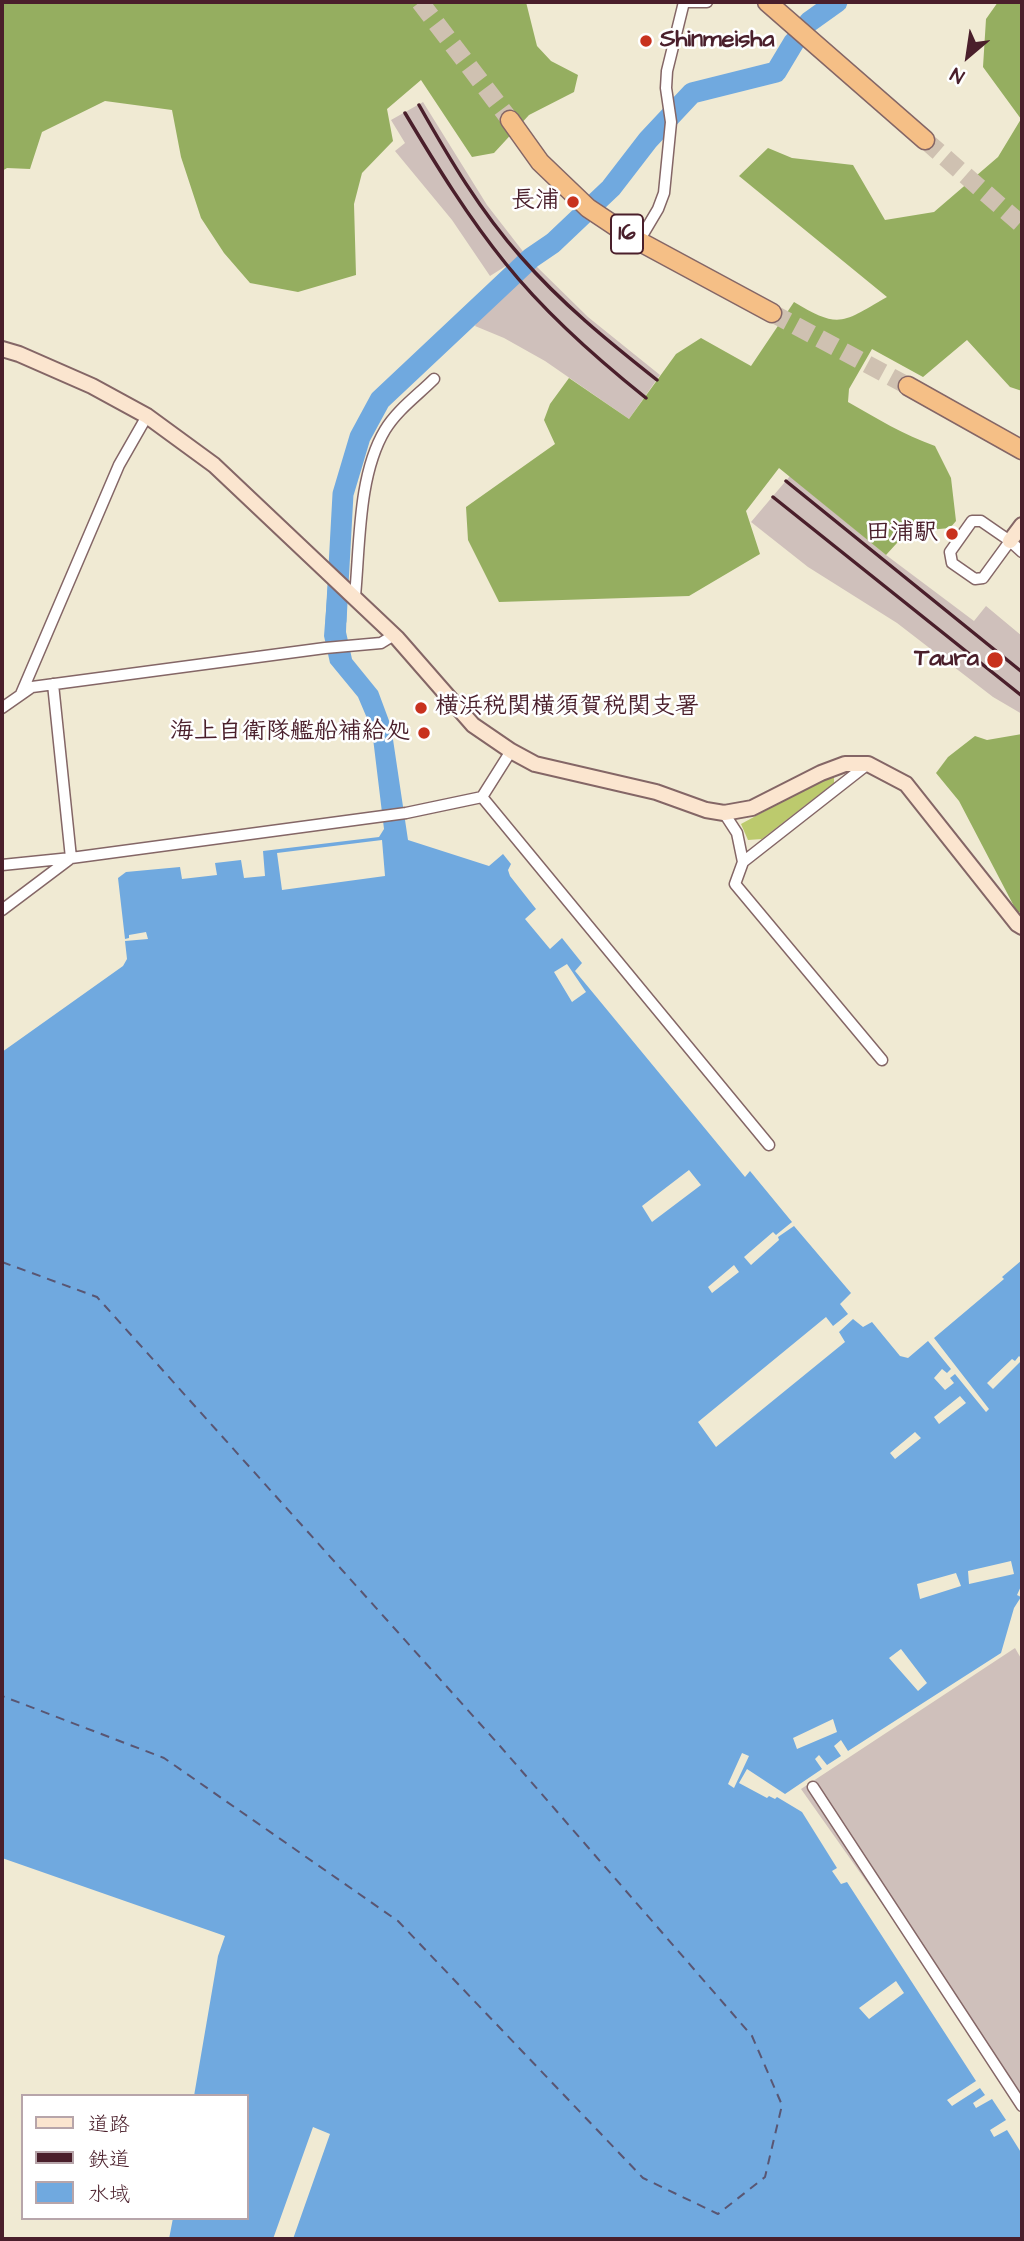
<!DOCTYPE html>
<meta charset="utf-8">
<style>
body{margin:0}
#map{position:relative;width:1024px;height:2241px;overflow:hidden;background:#f0ead3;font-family:"Architects Daughter","Klee One",sans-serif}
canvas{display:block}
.frame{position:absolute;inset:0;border:4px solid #4a1f2b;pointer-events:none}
.legend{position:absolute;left:21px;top:2094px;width:228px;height:126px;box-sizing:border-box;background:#fff;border:2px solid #b7a5aa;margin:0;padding:9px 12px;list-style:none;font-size:21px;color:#4a1f2b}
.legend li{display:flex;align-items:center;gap:14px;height:35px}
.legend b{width:35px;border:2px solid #b7a5aa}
.north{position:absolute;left:933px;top:21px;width:70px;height:70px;-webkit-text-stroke:5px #fff;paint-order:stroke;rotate:209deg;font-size:19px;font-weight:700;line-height:28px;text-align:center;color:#4a1f2b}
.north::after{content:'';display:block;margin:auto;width:24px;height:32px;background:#4a1f2b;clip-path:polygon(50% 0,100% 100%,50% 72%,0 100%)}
</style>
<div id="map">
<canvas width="1024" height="2241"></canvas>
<div class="frame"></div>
<ul class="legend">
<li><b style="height:9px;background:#fbe5cf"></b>道路</li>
<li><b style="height:9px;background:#4a1f2b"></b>鉄道</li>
<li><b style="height:19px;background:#70a9df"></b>水域</li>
</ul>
<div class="north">N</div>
</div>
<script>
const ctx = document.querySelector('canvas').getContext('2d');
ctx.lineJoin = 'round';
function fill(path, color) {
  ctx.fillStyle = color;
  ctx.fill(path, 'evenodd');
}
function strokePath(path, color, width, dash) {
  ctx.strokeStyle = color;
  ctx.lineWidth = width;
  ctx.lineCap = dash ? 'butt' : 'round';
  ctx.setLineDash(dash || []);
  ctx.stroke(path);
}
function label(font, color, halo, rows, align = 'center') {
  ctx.font = font + ' "Architects Daughter","Klee One",sans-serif';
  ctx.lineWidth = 5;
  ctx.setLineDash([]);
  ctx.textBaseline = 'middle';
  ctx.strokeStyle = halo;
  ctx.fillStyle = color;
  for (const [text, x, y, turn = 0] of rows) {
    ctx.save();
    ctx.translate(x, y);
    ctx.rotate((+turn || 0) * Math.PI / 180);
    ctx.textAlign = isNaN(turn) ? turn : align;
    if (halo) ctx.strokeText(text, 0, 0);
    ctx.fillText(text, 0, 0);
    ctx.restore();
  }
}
fill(new Path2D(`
 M423,102l64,103 38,49 -35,22 -38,-56 -57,-69 10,-8 -14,-23z
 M534,264l54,53 72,58 -31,44 -84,-58 -41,-23 -29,-12 8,-17z
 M790,476l96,79 88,66 12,-15 36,30v78l-29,-17 -96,-74 -89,-56 -57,-45z
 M1015,1648l7,12v442l-221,-313z`), '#cfc0bb');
fill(new Path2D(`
 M831,775l3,2v6l-72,56 -14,1 -7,-16z`), '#bcca6d');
fill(new Path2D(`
 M2,2h524l11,44 14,15 27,14 -4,17 -45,23 -35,38 -22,4 -51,-77 -34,29 6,32 -31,32 -8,31 2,71 -58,17 -48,-9 -26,-30 -23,-35 -20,-61 -9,-47 -67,-9 -63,31 -12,37 -23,-1 -5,3z
 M998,2h24v389l-12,-4 -43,-47 -44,37 -51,-28 -23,40 -1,13c28,16 56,33 87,44l16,32 5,43 -6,7 -43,4 -21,23 -107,-87 -33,43 14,43 -71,42 -190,6 -31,-62 -2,-33 89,-63 -11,-24 6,-16 19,-26 60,41 47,-65 25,-16 50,28 43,-64c46,28 49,20 93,-5l-148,-121 29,-28 24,10 61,7 32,55 49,-8 64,-55 23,-38 -38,-52 3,-48z
 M1022,734v179l-5,-1 -58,-111 -23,-28 12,-16 27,-21 12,4z`), '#95ae60');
fill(new Path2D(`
 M328,585l19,17 -1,30 6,27 26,32 13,35 17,114 81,26 14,-12 8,10 -3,6 2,6 26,33 -11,10 25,30 12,-11 20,25 -7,8 170,206 5,-6 42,51 -16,13 -3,-3 -29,25 7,8 28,-25 -1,-3 16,-11 57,67 -11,11 8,10 -15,12 -7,-9 -128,105 18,25 129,-105 -6,-10 14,-13 10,8 9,-5 28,34 8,2 20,-17 23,28 -4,4 -5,-4 -8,9 11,12 9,-7 -4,-5 5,-4 31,38 3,-3 -55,-71 70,-59 -2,-2 20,-17v99l-3,-3 -4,5 -3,-2 -25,24 6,6 29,-29v224l-5,11 4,2 -7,11 -13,45 -153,98 -7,-11 -7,6 7,10 -14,9 -8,-10 -4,4 7,10 -37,25 -38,-25 -8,14 28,15 2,-2 6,3 2,-2 25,15 35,56 -5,3 9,13 6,-2 129,199 -29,19 5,6 28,-18 5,7 -12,8 3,5 16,-9 14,21 -16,10 4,7 13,-7 15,24v85h-729l37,-105 -17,-7 -40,112h-104l4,-21h74v-122h-53l24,-140 7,-20 -223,-78v-806l121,-86 4,-7 -2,-18 23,-2 -2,-7 -17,3v3l-4,1 -7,-61 8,-6 54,-5 2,12 35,-4 -2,-12 26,-3 3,18 21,-2 -2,-25 116,-14 5,-8 -12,-99 -14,-33 -28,-34 -6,-27zM382,840l3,36 -103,14 -5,-37zM567,964l19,28 -14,10 -18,-30zM689,1170l12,15 -49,37 -10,-16zM734,1265l5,7 -27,21 -4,-6zM960,1396l6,7 -27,21 -5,-7zM915,1432l6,6 -26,21 -5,-6zM1011,1561l3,13 -45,10 -1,-13zM956,1573l5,13 -41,13 -3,-15zM901,1649l26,34 -9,8 -29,-33zM833,1719l4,13 -40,17 -4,-11zM742,1753l7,3 -15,32 -6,-4zM896,1981l8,12 -35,26 -10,-11z`), '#70a9df');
strokePath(new Path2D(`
 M809,22l28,-20
 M336,621l7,-127 17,-57 20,-37 151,-142 22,-15 58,-55 37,-48 44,-47 84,-21 18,-30`), '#70a9df', 21);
strokePath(new Path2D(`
 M2,1262l95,35 403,449 252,290 30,69 -17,72 -47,37 -75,-36 -245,-257 -234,-163 -162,-62`), '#595673', 2, [9, 7]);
strokePath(new Path2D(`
 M420,2l90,118
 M925,140l97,85
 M772,313l136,73`), '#cfc1b1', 18, [18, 9]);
const street = new Path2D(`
 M685,2h22
 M639,241l19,-32 6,-16 7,-71 -5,-34 1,-17 17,-69
 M972,521h9l29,20 -27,37 -8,1 -23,-16 -2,-11z
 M1010,541l12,11
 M355,596c5,-52 3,-121 30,-166 12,-20 33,-35 49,-51
 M21,694l98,-229 28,-49
 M2,708l30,-21 293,-39 56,-5 13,-8
 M482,797l287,348
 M724,813l13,20 6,29 -8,22 147,176
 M743,862l125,-98
 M2,865l69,-7 335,-45 76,-16 29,-46
 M2,910l69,-52 -18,-174
 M813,1787l209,319`);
const secondary = new Path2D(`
 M2,349l17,5 73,32 55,30 67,49 183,173 76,87 38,26 24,13 121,28 50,18 18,3 28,-5 69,-35 24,-9h23l38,20 111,140 5,3
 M1010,541l12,-16`);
const highway = new Path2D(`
 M767,2l158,138
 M510,120l30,42 48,46 45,30 139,75
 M908,386l114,64`);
strokePath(street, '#846666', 13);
strokePath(secondary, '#846666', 18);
strokePath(highway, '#846666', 21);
strokePath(street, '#fff', 10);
strokePath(secondary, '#fbe5cf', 14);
strokePath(highway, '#f5bf86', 18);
strokePath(new Path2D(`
 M419,105c30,53 61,106 102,152 40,46 88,85 136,123
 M405,113c31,52 63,104 101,151 40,50 90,94 140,134
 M786,481l236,191
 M773,497l249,199`), '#4a1f2b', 3.5);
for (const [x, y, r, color] of [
 [646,41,7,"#c8321e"],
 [573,202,7,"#c8321e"],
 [952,534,7,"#c8321e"],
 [995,660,9,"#c8321e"],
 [421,708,7,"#c8321e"],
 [424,733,7,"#c8321e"]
]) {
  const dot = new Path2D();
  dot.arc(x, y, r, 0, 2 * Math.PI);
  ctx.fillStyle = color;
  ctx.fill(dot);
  strokePath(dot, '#fff', 2.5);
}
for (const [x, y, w] of [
 [627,234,32]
]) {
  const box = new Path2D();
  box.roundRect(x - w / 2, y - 19.5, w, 39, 5);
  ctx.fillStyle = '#fff';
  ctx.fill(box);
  strokePath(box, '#4a1f2b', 2);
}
label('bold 23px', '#4a1f2b', null, [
 ["16",627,234]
]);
label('bold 24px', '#4a1f2b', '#fff', [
 ["Shinmeisha",660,41,"left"],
 ["長浦",559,202],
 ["田浦駅",938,534],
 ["Taura",979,660],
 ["横浜税関横須賀税関支署",435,708,"left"],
 ["海上自衛隊艦船補給処",410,733]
], 'right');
</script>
